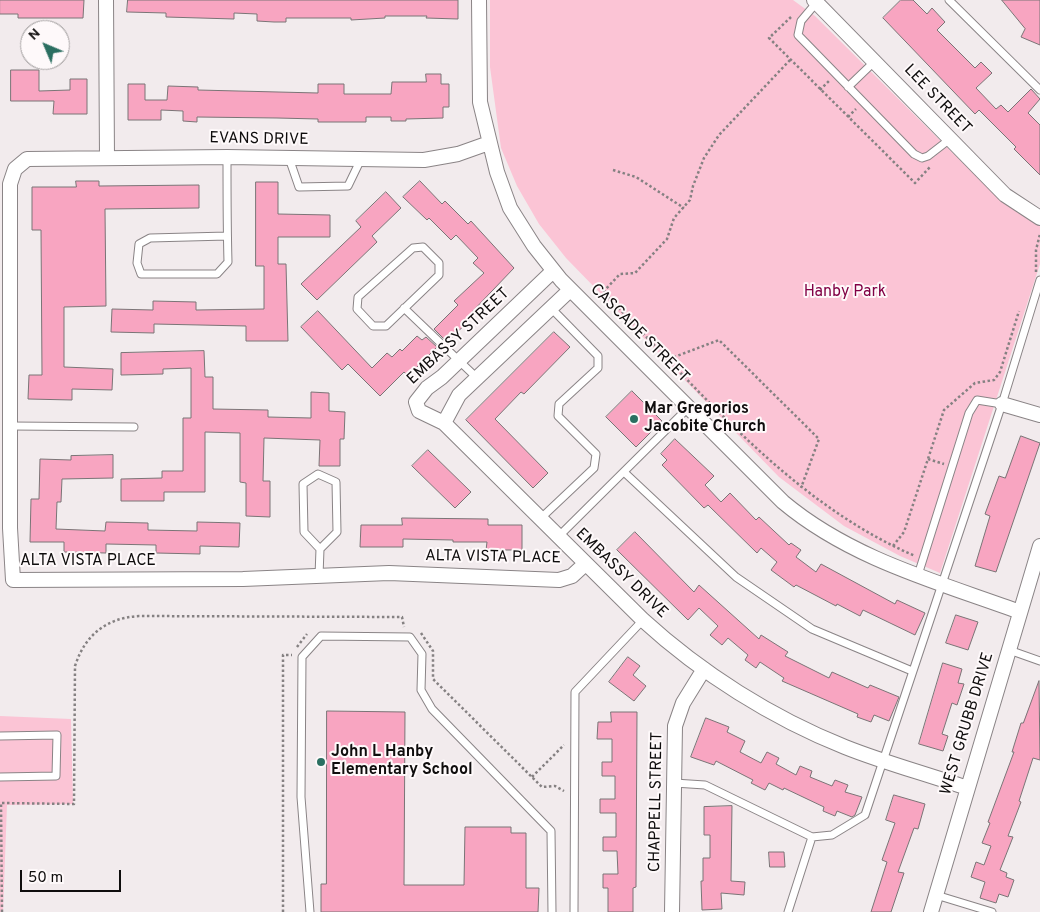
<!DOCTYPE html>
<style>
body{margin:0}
#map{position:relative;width:1040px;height:912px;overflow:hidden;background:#f2ebed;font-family:Overpass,sans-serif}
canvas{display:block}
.north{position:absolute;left:20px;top:20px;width:50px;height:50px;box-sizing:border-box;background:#fef9fa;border:1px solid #9e9b9b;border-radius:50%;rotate:315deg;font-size:14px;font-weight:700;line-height:20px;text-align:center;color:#0f0d0d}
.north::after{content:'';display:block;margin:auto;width:18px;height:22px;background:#2b6f61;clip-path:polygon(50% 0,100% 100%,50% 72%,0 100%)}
.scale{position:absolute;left:20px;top:870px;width:101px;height:22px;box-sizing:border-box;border:2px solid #0f0d0d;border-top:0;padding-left:6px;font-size:15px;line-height:18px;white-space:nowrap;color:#0f0d0d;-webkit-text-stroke:4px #fef9fa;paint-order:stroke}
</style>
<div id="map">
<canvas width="1040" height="912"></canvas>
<div class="north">N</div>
<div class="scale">50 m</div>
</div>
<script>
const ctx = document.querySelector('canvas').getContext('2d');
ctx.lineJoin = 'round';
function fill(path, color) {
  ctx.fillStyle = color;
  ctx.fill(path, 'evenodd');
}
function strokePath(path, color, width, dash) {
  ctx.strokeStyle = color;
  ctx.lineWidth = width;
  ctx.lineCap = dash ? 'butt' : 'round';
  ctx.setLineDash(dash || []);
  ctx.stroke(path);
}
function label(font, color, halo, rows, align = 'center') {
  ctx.font = font + ' Overpass,sans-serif';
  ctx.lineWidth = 4;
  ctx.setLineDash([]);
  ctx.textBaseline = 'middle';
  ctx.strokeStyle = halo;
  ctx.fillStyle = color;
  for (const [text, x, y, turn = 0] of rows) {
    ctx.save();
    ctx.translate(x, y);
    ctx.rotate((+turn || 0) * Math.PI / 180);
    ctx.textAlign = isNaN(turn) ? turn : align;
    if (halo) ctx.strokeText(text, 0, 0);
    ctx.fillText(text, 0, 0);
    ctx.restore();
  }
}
fill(new Path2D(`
 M490,0h303l22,16 186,185 22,15 17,6v42l-100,309 -40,-17 -56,-30 -65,-49 -213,-219 -27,-34 -22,-38 -16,-38 -11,-81z
 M0,716l71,3 2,85 -66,1 -4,107h-3z`), '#fbc4d5');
const building = new Path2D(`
 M0,0h84l-1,18h-65v-4h-18z
 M128,0h330v19l-32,-1 1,-2h-42v2l-34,2v-2h-65v4h-12l-17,-1v-7l-23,-1v6l-68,-2v-4l-39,-1z
 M901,0h12l14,14 5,-6 13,14 -8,8 38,38 6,-6 11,11 -16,15 20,21 5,-4 7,7 23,-23 9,10 -12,14 12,12v50l-26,-26 2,-2 -37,-37 -4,4 -92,-96z
 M1002,0h38v45l-19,-8 4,-8z
 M11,70h28v21l31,-1v-11h17v35h-34l1,-13h-43z
 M426,74h15v10h8v23h-6v11l-37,1v2h-15v-4h-25v5h-48v-3l-41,-1 -80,-1v5l-14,-1v-10l-22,-1v10h-33v-36h17v16h22l1,-14 30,1v3l120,3v-9h26v10h47l1,-12h34z
 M76,181h23v5l100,-1v23l-94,1 1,97 -42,1v60l49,2 -1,21 -40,-1v11l-44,-1 1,-24h13l-1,-145h-9v-43h44z
 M420,181l22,23 3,-3 23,23 3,-3 43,47 -44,46 3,3 -24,23 -3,-2 -1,2 -11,-11 24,-24 -4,-4 30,-28 -11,-10 5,-5 -22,-23 -5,5 -22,-22 -2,2 -24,-23z
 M256,182h22v32l52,1v22h-52v27h8l2,77h-42v-15l-92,-2v9l-43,-1 1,-23 41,1v-9l43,1v8l68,-1v-43h-8z
 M386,192l15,16 -29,28 5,6 -60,58 -16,-16 60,-57 -5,-6z
 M318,311l54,57 15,-15 5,4 8,-8 2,2 15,-15 5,4 4,-3 11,10 -29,29 -4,-4 -24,24 -32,-32 -6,6 -41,-43z
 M554,332l16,15 -46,47 -3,-2 -26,27 53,54 -15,15 -67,-68z
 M204,351l1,26h8v32l55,1v7l43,1v-26l18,1v18l16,1 -1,27h-4v27h-21l1,-26 -56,-2 -1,43h7v36l-24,-1v-33l-6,-1v-49l-35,-1v60h-41v9h-43v-22l41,-1v-7h21v-53h8v-50l-28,1v5l-42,1v-22z
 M632,391l30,30 -26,26 -30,-30z
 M1021,436l19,7 -44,129 -21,-6 15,-50 -5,-2 14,-38 6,2z
 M675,439l39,37 -9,9 16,17 9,-9 26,27 3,-3 30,28 2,-2 10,7 -5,7 20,15 5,-8 74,40 2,-4 28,13 -10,22 -52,-25 -3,6 -23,-12 -1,2 -40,-21 -2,2 -23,-17 6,-8 -16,-14 -4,5 -49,-48 -4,3 -42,-43 5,-5 -6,-6z
 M428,450l43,42 -16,16 -43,-42z
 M113,455v23l-51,1 -1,23h-4l-1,27 49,2 1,-9 42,1v7l49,1v-9l43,1 -1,24 -39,-1v8l-44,-1v-8l-50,-1v9l-42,-1v-10h-34l1,-43h8l1,-40 31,1v-4z
 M402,518l86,1v6h34v25h-36l1,-8h-34v-2l-50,-1v8h-43l1,-22h41z
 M635,532l59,60 5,-7 60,54 2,-4 27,17 -3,4 44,22 3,-6 36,16 2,-3 29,12 -10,24 -15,-6 -3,7 -14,-5 1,-3 -76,-33 2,-3 -24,-16 -4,6 -11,-8 3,-5 -20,-17 -6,7 -12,-10 8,-9 -19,-18 -11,12 -71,-70z
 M956,615l22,7 -10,28 -22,-7z
 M628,657l12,9 -7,9 13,11 -12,15 -25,-19z
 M943,663l19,6 -4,14 6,1 -7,21 -5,-2 -10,31 6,2 -5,15 -24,-7z
 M1039,681l1,79 -7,-2 -14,43 2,1 -13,34 5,1 -13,33 7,3 -1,4 8,3 -6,17 -9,-3 -3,9 -16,-5 5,-16 -14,-5 5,-15 8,3 7,-19 -9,-3 8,-20 -2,-1 26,-70h-2l9,-29h2z
 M327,711l78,1 -1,173h60l1,-58h46v6h15v55h13l-1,24h-217v-28h5z
 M611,712h26l-1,175 -3,1v24h-25v-24h-5v-14h15l-1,-23h-14v-14h13v-24h-16v-14h15v-23h-13v-14h10v-23h-15l1,-17h13z
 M706,718l23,9 -2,5 18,9 -5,11 21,11 6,-11 12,6 -3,6 20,11 4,-9 12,5 -2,6 22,9 3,-6 13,5 -3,7 17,5 -7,18 -3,2 -15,-6 -2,5 -12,-5 1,-4 -40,-19 -1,2 -14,-7 -4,7 -14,-7 2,-3 -37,-19 -2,4 -23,-8z
 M894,795l31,9 -7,25 -4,-1 -16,44 6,1 -13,39h-20l16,-50 -5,-2 13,-37 -9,-3z
 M732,806l-1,75 14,1 -1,13 -23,-2 1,16 -20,1 -1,-29h2v-23h7v-23h-6v-28z
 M769,852h15l1,15h-15z`);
fill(building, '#f8a5c1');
strokePath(building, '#7a7476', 1);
const lane = new Path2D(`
 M949,0l91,90
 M817,2l-16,19 -3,14 116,119 8,4 6,-2 22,-17
 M848,87l27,-26
 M227,157c0,35 0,70 1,105l-11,12h-76l-4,-11 2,-19 11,-6 77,-2
 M289,158l10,29 49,-1 13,-27
 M423,247l16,16v12l-53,51h-13l-16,-17 1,-12 55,-49z
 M404,308l73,70
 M11,426l123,1
 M624,472l112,105 76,52 100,42
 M540,519l54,-51 2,-14 -38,-38 1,-12 39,-36v-12l-47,-48
 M558,537l130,-129
 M918,575l51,-162 8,-13 25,4
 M319,576l1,-27 -16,-17 -1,-48 15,-10 18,8 1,50 -17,17
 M1009,650l31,11
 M0,736l57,-1 -1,41 -56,1
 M674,783l31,2 107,52 20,-2 33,-20 137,-411 38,-124
 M936,895l56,17
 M310,912l-9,-115 1,-140 19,-21 89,1 12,17 -1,36 11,19 119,122 1,81
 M574,912l1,-220 68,-72
 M788,912l24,-75`);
const street = new Path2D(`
 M106,0l1,157
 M479,0l1,102 17,70 13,36 24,38 27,34 222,222c68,57 155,80 237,110
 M814,0l191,195 35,23
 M489,143l-31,11 -34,6 -197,-3 -200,2 -12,10 -5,15v344l3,52 230,-1 146,-6 170,7 13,-4 13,-12
 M553,271l-111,106 -15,11 -11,14 3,9 25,12 199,197c58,53 129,98 202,127 40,16 82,27 122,41
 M1002,404l38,11
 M444,423l15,-28 111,-105
 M672,912l3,-186 8,-23 21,-34
 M931,912l109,-366`);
strokePath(lane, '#8a8486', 9);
strokePath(street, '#8a8486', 16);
strokePath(new Path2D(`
 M791,17l-22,21 146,145 15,-16
 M790,60l-71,75 -15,23 -11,28 -3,14 -16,18 -7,21 -32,34 -15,1 -17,18c95,96 185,209 312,264
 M820,90l10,-10
 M848,117l8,-8
 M613,170l23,7 48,31
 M1036,272v-22l4,-16
 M669,359l50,-19 100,99 -18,49
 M928,459l16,5
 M893,546l11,-14 40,-122 31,-27 19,-3 6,-8 19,-61
 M421,633l12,18v28l109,108 13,-1 9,5
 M297,647l10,-13
 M532,777l32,-32
 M2,912l-1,-109 73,1 1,-138c10,-31 31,-48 64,-50l263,1 2,10
 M283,912v-257h9`), '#858182', 2.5, [2.5, 2.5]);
strokePath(lane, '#fff', 7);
strokePath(street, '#fff', 14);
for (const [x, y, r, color] of [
 [634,419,5,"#2b6f61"],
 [321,762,5,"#2b6f61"]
]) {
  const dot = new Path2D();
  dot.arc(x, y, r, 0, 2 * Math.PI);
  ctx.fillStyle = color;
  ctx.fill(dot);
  strokePath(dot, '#fef9fa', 2);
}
label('16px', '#0f0d0d', '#fef9fa', [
 ["LEE STREET",937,100,46],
 ["EVANS DRIVE",259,140,1],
 ["CASCADE STREET",639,334,45],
 ["EMBASSY STREET",459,337,-43],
 ["ALTA VISTA PLACE",493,558,1],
 ["ALTA VISTA PLACE",88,562],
 ["EMBASSY DRIVE",621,574,44],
 ["WEST GRUBB DRIVE",968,724,-73],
 ["CHAPPELL STREET",657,802,-89]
]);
label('16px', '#800045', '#fef9fa', [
 ["Hanby Park",845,293]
]);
label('bold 16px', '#0f0d0d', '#fef9fa', [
 ["Mar Gregorios",644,410],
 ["Jacobite Church",644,428],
 ["John L Hanby",331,753],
 ["Elementary School",331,771]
], 'left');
</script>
